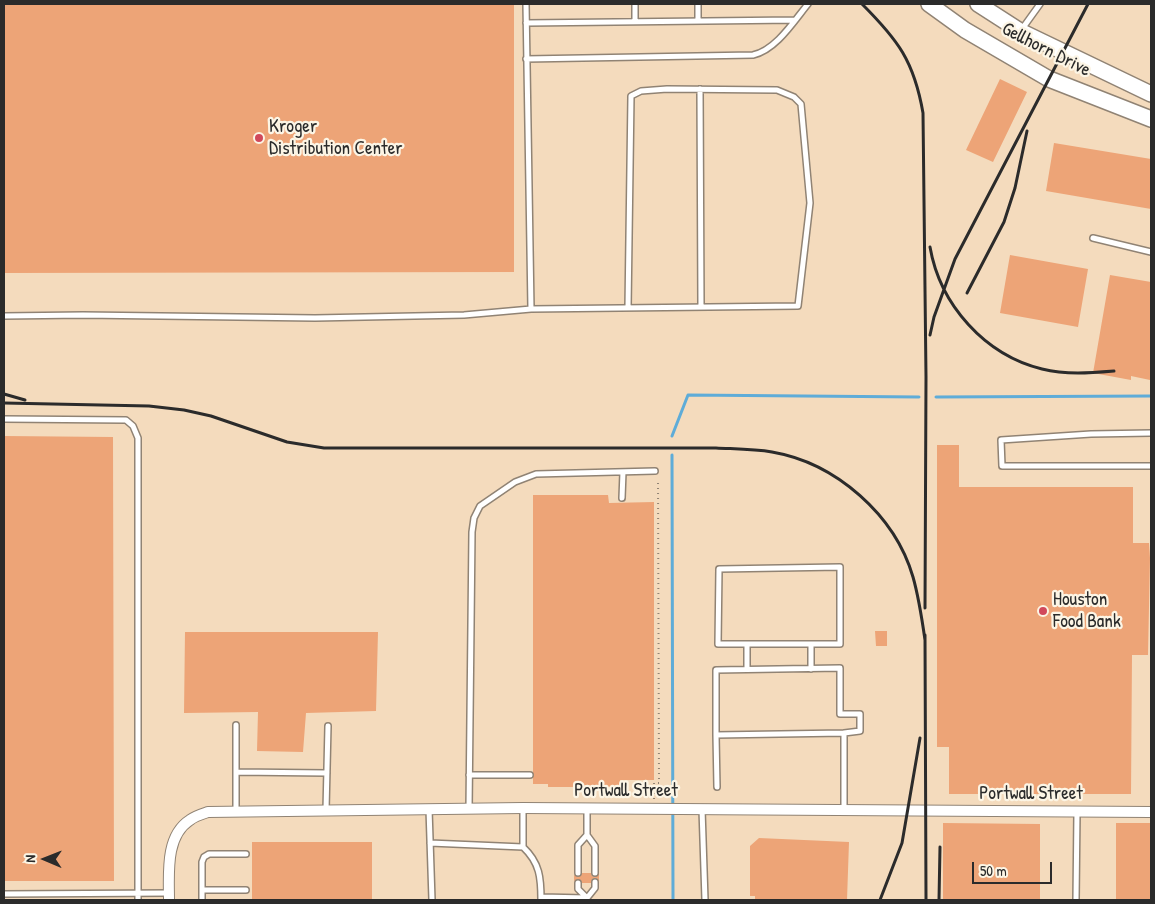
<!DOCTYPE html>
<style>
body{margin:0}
#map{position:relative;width:1155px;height:904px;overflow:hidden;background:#f4dbbd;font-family:"Patrick Hand",sans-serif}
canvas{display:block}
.frame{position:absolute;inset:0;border:5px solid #2b2b2b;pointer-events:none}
.north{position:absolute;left:20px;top:834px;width:50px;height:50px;-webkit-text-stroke:4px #fcf5e5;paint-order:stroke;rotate:271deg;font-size:14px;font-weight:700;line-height:20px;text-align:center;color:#2b2b2b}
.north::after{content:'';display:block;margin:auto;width:18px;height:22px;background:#2b2b2b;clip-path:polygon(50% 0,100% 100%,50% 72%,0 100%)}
.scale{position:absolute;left:972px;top:862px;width:80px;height:22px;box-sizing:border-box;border:2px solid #2b2b2b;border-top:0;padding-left:6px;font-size:15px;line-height:18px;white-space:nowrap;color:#2b2b2b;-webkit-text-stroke:4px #fcf5e5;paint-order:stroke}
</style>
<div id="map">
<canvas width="1155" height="904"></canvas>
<div class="frame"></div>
<div class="north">N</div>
<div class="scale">50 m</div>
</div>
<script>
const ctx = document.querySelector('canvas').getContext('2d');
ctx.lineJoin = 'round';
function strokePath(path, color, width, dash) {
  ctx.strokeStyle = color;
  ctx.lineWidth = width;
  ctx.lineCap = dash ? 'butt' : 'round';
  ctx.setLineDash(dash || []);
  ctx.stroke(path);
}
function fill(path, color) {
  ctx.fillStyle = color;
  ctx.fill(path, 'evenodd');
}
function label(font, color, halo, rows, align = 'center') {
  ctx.font = font + ' "Patrick Hand",sans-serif';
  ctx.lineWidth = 4.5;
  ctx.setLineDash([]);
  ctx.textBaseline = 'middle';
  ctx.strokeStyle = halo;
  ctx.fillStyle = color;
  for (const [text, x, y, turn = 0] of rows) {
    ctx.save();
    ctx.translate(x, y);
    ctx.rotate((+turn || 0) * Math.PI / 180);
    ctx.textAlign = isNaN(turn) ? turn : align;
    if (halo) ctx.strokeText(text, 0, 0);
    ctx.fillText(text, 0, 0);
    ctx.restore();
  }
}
strokePath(new Path2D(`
 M936,397l215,-1
 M672,436l16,-41 231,2
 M672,455l1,445`), '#5eacd8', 3);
fill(new Path2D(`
 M4,4h510v268l-510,1z
 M1000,79l27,13 -34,70 -27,-12z
 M1054,143l97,16v50l-105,-18z
 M1010,255l78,14 -10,58 -78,-14z
 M1110,275l41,7 -1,98 -19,-4v4l-38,-7z
 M4,436l109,1 1,444h-110z
 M937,445h22v42h174v56h16l1,15 -2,97h-16l-1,139h-182v-47h-12z
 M533,495h75l1,8 45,-1v278h-34v7h-72v-3h-15z
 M875,631h12v15h-11z
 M185,632h193l-2,79 -70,2 -3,39 -46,-1 1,-39 -74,1z
 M943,823l97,1v76h-97z
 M1116,823h35v77h-35z
 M759,838l90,4 -2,58h-92v-4h-5v-50z
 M252,842h120v58h-120z
 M582,873h9l1,3 3,1 4,-4v10l-1,-4 -3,-1 -3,1 -1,4h-9l-4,-4 -4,2v-6l4,2z`), '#eda477');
const service = new Path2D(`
 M526,4l5,305
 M635,4v17
 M698,20v-16
 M526,23l269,-3
 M1022,29l18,-25
 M526,59l227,-4c23,-5 41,-34 55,-51
 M700,89l1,218
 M1093,238l58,14
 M4,316l79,-1 232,3 149,-3 67,-6 267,-3 12,-103 -9,-99 -7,-7 -17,-7 -110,-1 -26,2 -10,5 -3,212
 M4,419l122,1 7,6 5,12v462
 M1151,433l-60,1 -90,6 1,26h149
 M622,498l1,-26
 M747,644v25
 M811,669v-25h29v-77l-121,2 -1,75h93
 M716,735l1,52
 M236,772l91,1
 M469,775h61
 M429,809l3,91
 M469,809l3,-277 2,-14 6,-12 35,-24 21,-8 119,-3
 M587,809v26l8,11v27
 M702,809l3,91
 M326,810l2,-84
 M844,810v-77l-128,2v-65l124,-2v46h20v17l-16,2
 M236,811v-86
 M430,843l93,4c17,16 18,31 18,53
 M523,847v-39
 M578,873v-28l9,-10
 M578,883v6l9,9
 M202,890h44
 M4,894l165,-1
 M541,897l46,1 8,-10v-6
 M202,900v-38l2,-5 5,-3h37
 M1076,900l1,-88`);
const minor = new Path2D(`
 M169,900c0,-26 -4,-64 21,-80 5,-4 12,-6 18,-8l315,-4 628,4`);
const secondary = new Path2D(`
 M929,4l36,26 84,49 102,40
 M978,4l42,27 131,63`);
strokePath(service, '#908374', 8);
strokePath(minor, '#908374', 12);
strokePath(secondary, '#908374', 18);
strokePath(new Path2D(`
 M654,799v-16h5l-1,-304`), '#908374', 2, [1, 4]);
strokePath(service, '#fff', 5);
strokePath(minor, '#fff', 10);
strokePath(secondary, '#fff', 15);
strokePath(new Path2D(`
 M862,4c36,36 52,57 61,109l3,264 -1,231
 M930,247c10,58 55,108 112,122 24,6 48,4 72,2
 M967,293l37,-71 11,-34 12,-57
 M930,335l4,-18 21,-58 133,-255
 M4,394l21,6
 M4,403l145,3 35,4 27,6 76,26 37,6h392c19,1 38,1 56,4 64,11 123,63 141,125 6,21 9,42 12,63
 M925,635l1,265
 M880,900l22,-57 18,-105
 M939,900l1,-53`), '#2b2b2b', 3);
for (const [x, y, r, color] of [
 [259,138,5,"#d1495b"],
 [1043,611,5,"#d1495b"]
]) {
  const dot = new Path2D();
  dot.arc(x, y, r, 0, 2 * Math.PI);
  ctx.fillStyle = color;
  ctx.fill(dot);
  strokePath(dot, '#fcf5e5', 2);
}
label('19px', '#2b2b2b', '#fcf5e5', [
 ["Gellhorn Drive",1046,50,27],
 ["Portwall Street",626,791],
 ["Portwall Street",1031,794]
]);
label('19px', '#2b2b2b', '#fcf5e5', [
 ["Kroger",269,127],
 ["Distribution Center",269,149],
 ["Houston",1053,600],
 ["Food Bank",1053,622]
], 'left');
</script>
